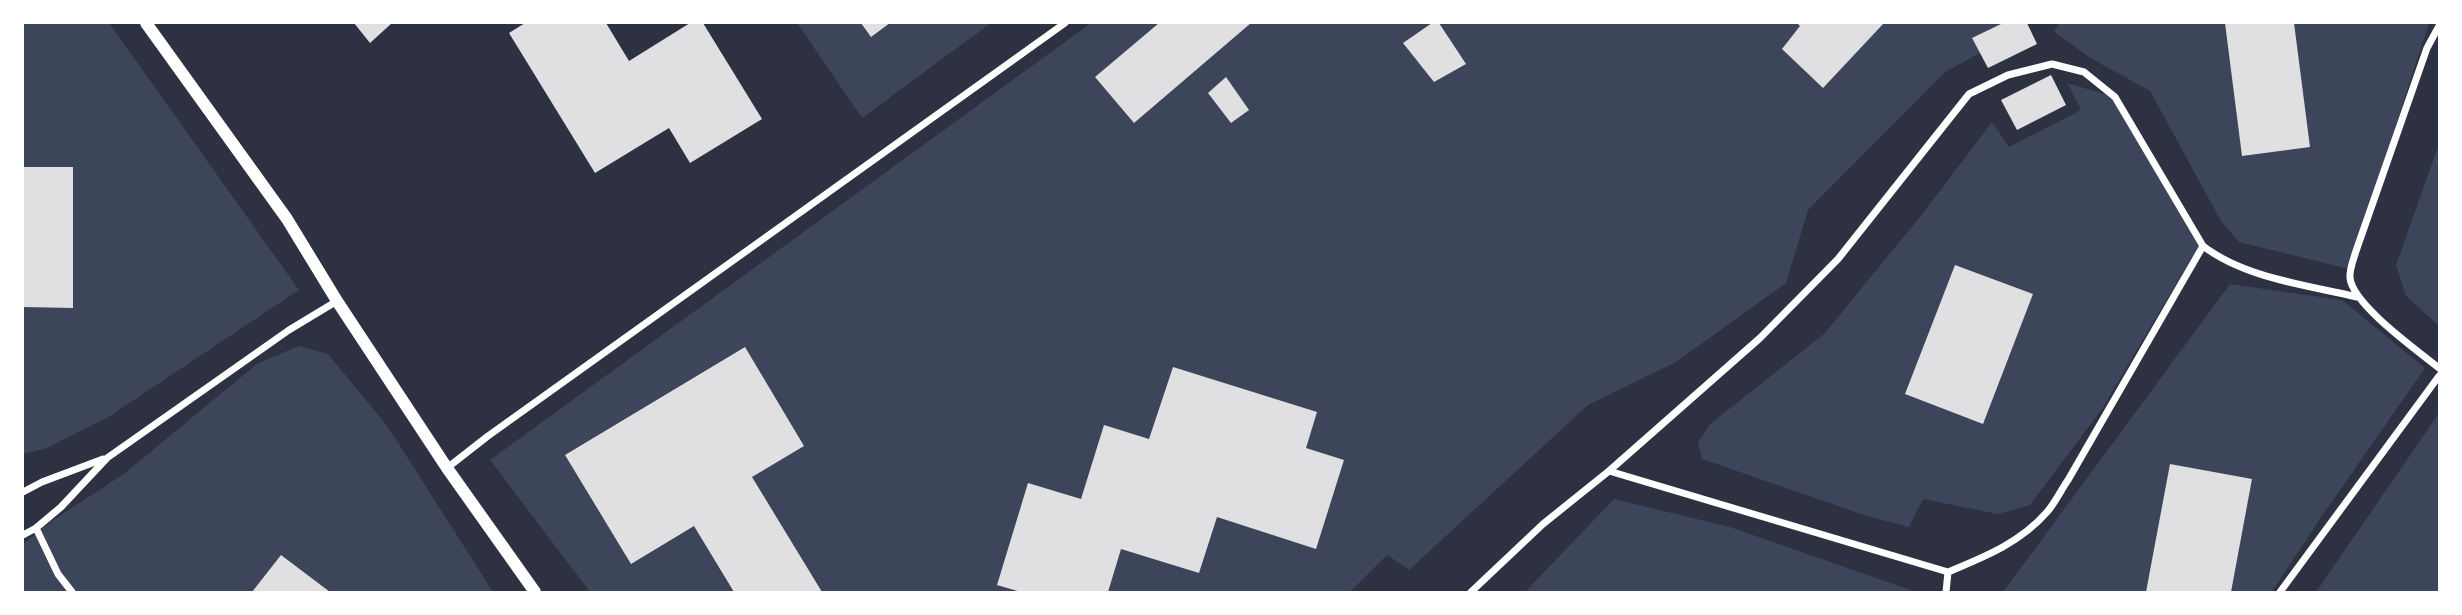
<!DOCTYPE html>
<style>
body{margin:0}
#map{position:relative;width:2462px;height:615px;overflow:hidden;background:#2d3142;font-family:Commissioner,sans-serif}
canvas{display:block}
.frame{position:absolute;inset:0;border:24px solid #fff;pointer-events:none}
</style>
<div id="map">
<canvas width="2462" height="615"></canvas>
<div class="frame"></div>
</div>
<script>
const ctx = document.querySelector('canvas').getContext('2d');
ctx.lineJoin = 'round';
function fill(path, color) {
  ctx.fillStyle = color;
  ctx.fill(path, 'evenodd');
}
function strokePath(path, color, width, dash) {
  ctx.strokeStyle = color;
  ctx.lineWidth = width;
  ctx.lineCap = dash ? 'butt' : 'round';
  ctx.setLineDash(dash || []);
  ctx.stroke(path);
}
fill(new Path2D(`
 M23,23h86l190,267 -189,126 -63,32 -24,6z
 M797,23h194l-129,95z
 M1091,23h912l-30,15 7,15 -35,19 -137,138 -22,73 -110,79 -88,43 -179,165 -22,-15 -37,37h-760l-100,-132z
 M2059,23h370l-80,246 -110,-27 -18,-21 -71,-130 -58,-32 -38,-27z
 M2067,83l48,14 88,149 -11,11 -90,152 -72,96 -32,9 -75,-15 -14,28 -39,-10 -168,-58 -4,-17 12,-18 114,-90 99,-121 69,-91 17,25 72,-37z
 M2439,144v182l-33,-30 -10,-31z
 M2230,284l112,16 83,68 -103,148 -50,76h-269z
 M299,346l29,8 60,73 105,165h-470v-48l29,-23 73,-48 133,-110z
 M2439,413v179h-123z
 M1614,499l116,28 186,65h-391z`), '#3c4559');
fill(new Path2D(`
 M354,23h38l-22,20z
 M525,23h81l23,38 61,-38h13l59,96 -72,44 -21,-35 -74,45 -86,-140z
 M861,23h29l-19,14z
 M1159,23h92l-117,100 -39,-46z
 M1432,23h7l27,41 -32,18 -31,-39z
 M1797,23h87l-61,65 -41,-39 18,-23z
 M2003,23h24l10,21 -49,24 -16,-30z
 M2225,23h69l16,124 -68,9z
 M2051,75l15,30 -49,25 -16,-30z
 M1226,77l23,33 -18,13 -23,-30z
 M23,167h50v141l-50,-1z
 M1955,265l78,29 -50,130 -78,-30z
 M745,347l59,99 -52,31 70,115h-88l-40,-66 -63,38 -66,-109z
 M1173,367l144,45 -11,36 38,12 -28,89 -99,-32 -18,56 -78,-24 -13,43h-87l-24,-7 31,-102 53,16 23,-74 45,14z
 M2170,464l82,15 -21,113h-85z
 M281,555l49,37h-78z`), '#e0e0e3');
strokePath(new Path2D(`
 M2439,26l-12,22 -71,203c-2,7 -7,19 -6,27 3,27 67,72 89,90
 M447,468l41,-32 577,-413
 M1609,471l339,101c36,-15 72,-29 99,-60 8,-9 14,-22 21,-32l135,-234
 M23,492l19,-10 61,-23
 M36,528l22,46 14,18
 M23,535l13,-7 25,-21 46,-49 182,-128 48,-29
 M1471,592l72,-68 66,-53 151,-133 78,-79 131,-165 39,-19 44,-11 32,8 31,25 88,149c42,32 103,39 154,51
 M1946,592l2,-20
 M2280,592l159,-216`), '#fff', 7);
strokePath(new Path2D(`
 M146,23l141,196 50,82 110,167 88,124`), '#fff', 12);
</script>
